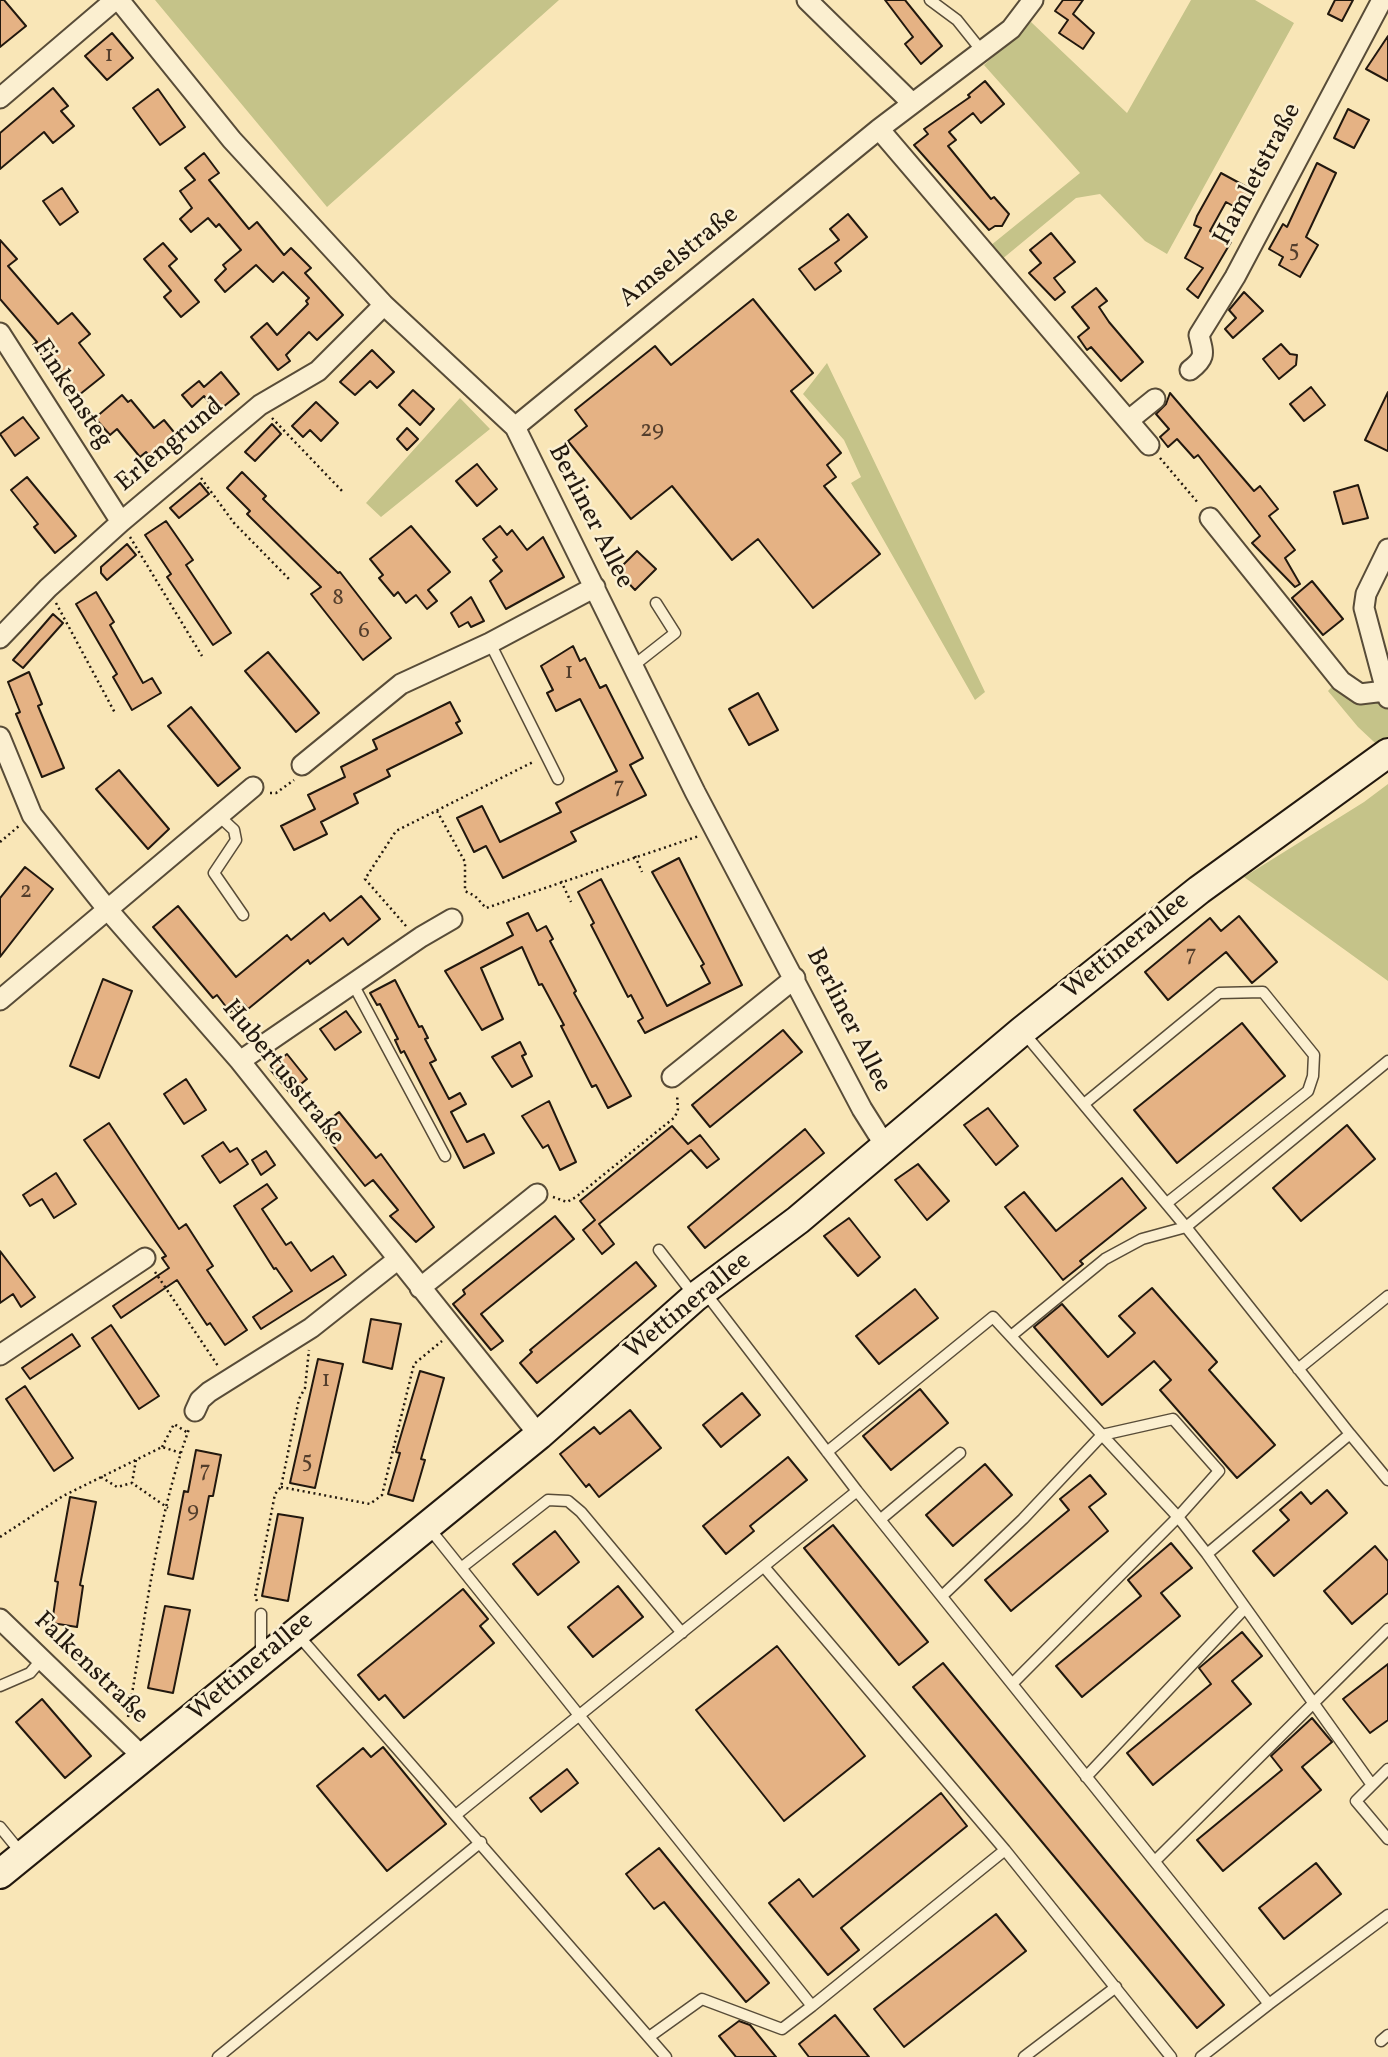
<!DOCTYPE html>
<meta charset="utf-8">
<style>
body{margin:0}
canvas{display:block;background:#f9e6b7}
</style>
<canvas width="1388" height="2057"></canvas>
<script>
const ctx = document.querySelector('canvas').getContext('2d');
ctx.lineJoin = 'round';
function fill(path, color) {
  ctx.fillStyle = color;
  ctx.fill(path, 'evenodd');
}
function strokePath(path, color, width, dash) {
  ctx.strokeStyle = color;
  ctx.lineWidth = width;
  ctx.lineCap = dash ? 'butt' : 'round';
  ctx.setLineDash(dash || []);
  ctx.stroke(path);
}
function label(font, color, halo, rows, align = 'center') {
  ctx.font = font + ' Vollkorn,serif';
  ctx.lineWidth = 5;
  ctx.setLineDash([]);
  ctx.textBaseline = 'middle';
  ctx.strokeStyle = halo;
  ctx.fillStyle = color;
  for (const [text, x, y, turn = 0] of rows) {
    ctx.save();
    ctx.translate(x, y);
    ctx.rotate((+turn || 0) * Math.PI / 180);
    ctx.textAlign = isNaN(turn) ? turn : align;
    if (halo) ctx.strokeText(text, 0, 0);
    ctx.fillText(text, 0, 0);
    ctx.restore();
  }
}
fill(new Path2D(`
 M155,0h404l-232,207z
 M1191,0h64l39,23 -127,231 -22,-13 -45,-47 -24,4 -75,62 -11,-14 90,-73 -96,-108 47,-43 96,91z
 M827,363l158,329 -10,8 -124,-217 10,-6 -17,-37 -41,-46z
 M460,398l30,31 -109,88 -15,-14z
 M1342,676l46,14v65l-30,-28 -30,-36z
 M1388,784v197l-144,-104 120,-75z`), '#c5c389');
const building = new Path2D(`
 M0,0h4l22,26 -26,21z
 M885,0h20l37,46 -21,18 -16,-20 8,-7z
 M1063,0h20l-10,14 21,19 -11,16 -24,-16 9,-13 -13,-9z
 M1335,0h18l-11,21 -14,-7z
 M112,33l21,25 -26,22 -22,-24z
 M1388,36v45l-22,-12z
 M985,81l19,23 -23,19 -8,-10 -24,19 7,8 -8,6 43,53 3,-2 15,17 -7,12h-7l-6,4 -75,-85 14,-11 -4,-5 46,-32 -2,-2z
 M53,88l15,18 -7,5 13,15 -21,17 -9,-11 -44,37v-36z
 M158,89l27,38 -25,18 -27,-37z
 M1348,109l21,11 -15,28 -20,-10z
 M204,153l15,20 -10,7 40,49 8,-7 27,33 7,-7 20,20 -6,5 38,42 -26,25 -8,-8 -23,23 4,6 -12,9 -27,-33 16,-14 10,12 31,-31 -2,-3 3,-3 -26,-26 -10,10 -17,-17 -31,27 -10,-12 11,-11 -3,-4 18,-15 -22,-26 -3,3 -8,-9 -17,14 -11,-13 12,-11 -12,-17 15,-11 -10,-12z
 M1317,163l19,10 -30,64 12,8 -18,32 -21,-12 4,-8 -14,-8 14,-25 4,3z
 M1221,173l35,19 -12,20 -18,-10 -16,29 21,11 -33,56 -11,-9 16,-21 -18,-10 16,-30 -7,-3 3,-9z
 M62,188l16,24 -18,13 -17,-24z
 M848,214l19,23 -32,26 6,8 -26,19 -16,-21 40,-29 -9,-11z
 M1051,233l24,29 -21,16 11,14 -10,8 -26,-27 12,-10 -11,-13z
 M0,240l17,19 -9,7 50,58 14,-11 18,21 -11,9 25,32 -25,20 -25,-32 -3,3 -18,-21 4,-3 -37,-43z
 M163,243l14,16 -8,7 30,36 -18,15 -17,-20 7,-6 -27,-32z
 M1096,288l11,13 -8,6 10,15 34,40 -22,19 -30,-34 -4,3 -9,-13 11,-9 -17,-21z
 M1244,292l19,19 -30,27 -8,-9 11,-11 -7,-8z
 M753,299l60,74 -22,18 50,62 -14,12 9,12 -12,9 56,68 -67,54 -55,-69 -26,21 -60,-74 -41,33 -63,-78 19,-15 -12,-16 80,-64 16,19z
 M1281,344l9,10 7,1 -1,10 -17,14 -16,-20z
 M372,350l22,22 -17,16 -7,-7 -15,14 -15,-13z
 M221,372l18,22 -22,18 -13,-16 -12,11 -10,-12 17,-14 5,6z
 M1311,387l14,18 -21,16 -14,-17z
 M413,390l21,19 -14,16 -21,-20z
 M1388,392v59l-23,-11z
 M1170,393l84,98 6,-5 18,23 -9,7 26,34 -10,8 15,26 -5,3 -43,-44 8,-7 -62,-81 -4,3 -17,-19 -9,8 -8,-10 9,-8 -13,-15 10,-10z
 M122,395l6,7 3,-2 23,28 10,-8 18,22 -26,22 -10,-12 -6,5 -23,-28 -7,6 -15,-17z
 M316,402l22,21 -17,18 -11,-11 -7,7 -11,-11z
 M23,417l16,21 -24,18 -15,-22z
 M272,424l9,10 -26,27 -10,-9z
 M407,428l11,11 -11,11 -10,-11z
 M477,464l20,25 -20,17 -21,-25z
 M242,472l24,24 -3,3 75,74 2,-1 51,66 -28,22 -52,-66 10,-7 -74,-73 3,-3 -23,-23z
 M27,477l49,59 -21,17 -21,-26 4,-3 -27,-34z
 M200,483l9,11 -30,24 -9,-10z
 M1358,485l10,33 -25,6 -9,-32z
 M166,521l27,39 -7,5 45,68 -18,12 -46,-68 4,-3 -26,-39z
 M411,526l39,46 -22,18 9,11 -10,8 -11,-14 -10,8 -8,-11 -4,4 -15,-18 4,-3 -13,-16z
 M500,526l7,9 5,-5 15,20 16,-13 21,40 -58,32 -16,-28 12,-10 -9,-11 4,-3 -14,-18z
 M127,544l9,11 -29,25 -6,-7v-6z
 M637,551l19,18 -21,21 -18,-19z
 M1312,581l31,38 -20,16 -31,-37z
 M96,592l18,30 -4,3 33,58 9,-5 9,15 -29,17 -19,-33 4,-3 -41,-70z
 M471,597l13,24 -13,6 -3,-5 -9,5 -8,-14z
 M53,614l10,9 -40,45 -10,-8z
 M573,646l7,15 5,-3 15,30 6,-3 37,73 -13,7 16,30 -75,37 5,9 -73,37 -17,-32 -12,6 -17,-34 25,-12 18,36 61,-30 -5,-9 61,-32 -37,-72 -24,12 -9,-18 6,-3 -12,-24z
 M268,652l51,61 -23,19 -51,-61z
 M29,672l13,32 -4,2 26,62 -22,9 -26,-63 4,-2 -12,-30z
 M758,693l20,37 -29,15 -20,-36z
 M450,702l10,19 -4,2 6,10 -75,37 3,6 -36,18 4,9 -37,19 6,12 -33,16 -13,-24 34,-17 -7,-14 37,-18 -4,-10 36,-18 -4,-9z
 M191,707l49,61 -22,18 -50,-60z
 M119,770l50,59 -21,20 -52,-60z
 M679,858l63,127 -97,48 -7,-12 5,-3 -12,-23 -3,2 -37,-72 3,-2 -16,-31 23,-13 66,127 43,-23 -9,-17 3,-2 -52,-92z
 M25,867l28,22 -53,68v-59z
 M361,896l19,23 -32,26 -5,-7 -33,26 -2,-4 -60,49 -4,-5 -14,8 -13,-17 -4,3 -60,-71 25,-21 58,71 51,-42 4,5 33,-27 6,8z
 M528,913l9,18 9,-5 7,13 -3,2 26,50 -2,2 57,103 -23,12 -12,-23 -4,2 -31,-61 3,-1 -22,-41 -3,1 -17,-38 -41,21 22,51 -21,11 -37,-59 68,-36 -6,-12z
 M1239,916l38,46 -25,21 -26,-31 -58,48 -23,-28 65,-54 11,13z
 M103,979l29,12 -33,87 -29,-12z
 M395,980l24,47 3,-1 6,12 -3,1 11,21 -6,3 19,36 11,-6 6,11 -15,8 16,30 17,-8 10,19 -30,15 -60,-117 -3,2 -6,-13 3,-1 -18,-35 -3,1 -7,-12z
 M346,1011l15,21 -26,18 -15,-21z
 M1242,1023l43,53 -108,87 -43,-53z
 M783,1030l19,22 -92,75 -18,-22z
 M520,1042l6,12 -4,2 10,20 -20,11 -20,-30z
 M287,1054l20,25 -17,14 -21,-25z
 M186,1079l20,31 -22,14 -20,-30z
 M549,1101l27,61 -16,8 -12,-25 -5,3 -21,-32z
 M988,1108l30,38 -22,19 -32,-40z
 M339,1112l37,46 5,-4 53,73 -18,15 -26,-26 8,-6 -25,-30 -8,6 -46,-58z
 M109,1123l70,106 7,-5 27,42 -6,4 40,60 -22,15 -15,-22 -3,2 -30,-45 -56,38 -8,-12 56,-38 -7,-10 4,-2 -82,-116z
 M1347,1125l28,34 -74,62 -28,-33z
 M672,1126l16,18 12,-9 19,24 -12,9 -16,-18 -92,74 15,20 -12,10 -19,-24 12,-10 -15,-19z
 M805,1129l19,24 -119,95 -17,-21z
 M223,1142l7,10 7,-4 11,16 -28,19 -18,-27z
 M266,1151l9,14 -14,10 -9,-15z
 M918,1164l31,37 -22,19 -32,-40z
 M56,1173l20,31 -22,14 -12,-19 -12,7 -7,-11z
 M1122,1178l24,30 -66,53 3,3 -20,16 -58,-73 19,-15 32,39z
 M267,1184l10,14 -15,11 24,36 5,-3 20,29 22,-15 13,19 -85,54 -8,-12 39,-26 -16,-23 -2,1 -40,-63z
 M555,1216l19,23 -93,75 22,27 -12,9 -38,-46 12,-10 -2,-4z
 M849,1218l31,39 -22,19 -34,-40z
 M0,1251l35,46 -14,10 -8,-13 -13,9z
 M636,1262l20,24 -119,97 -17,-20 12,-11 -2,-2z
 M1152,1288l65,74 -8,8 66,75 -38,33 -77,-88 11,-10 -17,-19 -52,44 -68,-78 28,-23 46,53 27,-24 -16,-17z
 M915,1289l23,29 -59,46 -23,-28z
 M371,1319l30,5 -9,45 -29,-7z
 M111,1325l48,71 -20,13 -47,-71z
 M72,1334l8,12 -50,33 -8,-11z
 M318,1359l25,5 -28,124 -25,-5z
 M420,1371l24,7 -23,81 4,1 -12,41 -25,-7 12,-41 -4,-1z
 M25,1386l48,72 -19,13 -48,-72z
 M920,1389l28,34 -57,47 -28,-34z
 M742,1393l18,22 -39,32 -18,-22z
 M630,1410l31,38 -62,49 -10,-13 -3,3 -26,-33 34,-27 6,7z
 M196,1450l25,5 -8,41h-4l-16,83 -25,-5 16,-83 4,1z
 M788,1457l19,23 -57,46 4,5 -28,23 -23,-28z
 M985,1464l27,31 -59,51 -27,-31z
 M1090,1475l16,19 -17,13 19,24 -97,80 -26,-31 84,-70 -9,-11z
 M1327,1490l20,23 -73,63 -21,-25 36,-31 -9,-10 21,-18 10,12z
 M70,1497l26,5 -16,83 3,1 -6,41 -25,-4 6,-41 -3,-1z
 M278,1514l25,4 -15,83 -26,-5z
 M833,1525l95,117 -29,23 -95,-117z
 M555,1531l24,31 -41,33 -25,-31z
 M1171,1543l21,25 -31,25 19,23 -98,81 -26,-31 85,-70 -13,-16z
 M1375,1546l13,15v32l-36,31 -28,-33z
 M618,1586l25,31 -50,40 -25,-30z
 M463,1589l25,30 -8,7 14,17 -90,75 -19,-23 -6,5 -21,-25z
 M165,1606l25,4 -17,83 -25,-5z
 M1242,1632l20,24 -30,25 19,23 -98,81 -26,-32 84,-69 -12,-16z
 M777,1646l88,110 -81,65 -88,-111z
 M943,1663l281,342 -27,23 -284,-341z
 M1388,1664v56l-18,13 -27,-34z
 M42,1699l49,57 -26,22 -49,-56z
 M1312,1718l20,24 -30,25 19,23 -98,81 -26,-31 85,-70 -11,-14z
 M383,1747l63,77 -59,47 -70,-85 46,-38 8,9z
 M567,1769l11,14 -37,29 -11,-14z
 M941,1793l26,33 -126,102 18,22 -31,25 -59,-72 30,-24 14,18z
 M659,1848l110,135 -23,19 -82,-100 -10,7 -28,-35z
 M1316,1863l25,31 -57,45 -25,-31z
 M996,1914l30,37 -122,96 -30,-38z
 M835,2015l34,42h-60l-10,-13z
 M739,2021l11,4 26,32h-40l-17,-21z`);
fill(building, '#e5b284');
strokePath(building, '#22180e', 2);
const lane = new Path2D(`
 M930,0l27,20 24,30
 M490,643l68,136
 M633,666l42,-33 -19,-30
 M219,816l15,14 2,10 -22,33 29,42
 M353,984l92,172
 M1024,1033l162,194 202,-166
 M1084,1104l135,-111 44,-1 51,63 -1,21 -5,15 -141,112
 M659,1250l34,44
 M704,1291l153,200 412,513 119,-89
 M1298,1369l90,-73
 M1350,1434l38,46
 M827,1452l166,-135 185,200 29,37 143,-120 -164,-207 -44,12 -37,20 -94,77
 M881,1519l79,-66
 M429,1528l383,478 193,-156
 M1207,1554l165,231
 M461,1568l87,-68 20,1 13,11 101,121
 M765,1568l240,282 166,207
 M942,1596l81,-77 79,-84 71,-16 46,52 -41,46 -165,166
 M261,1614v42
 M298,1635l368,422
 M0,1686l30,-13 12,-14
 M1388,1769l-32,32 32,38
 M1086,1777l159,-169
 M457,1814l400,-323
 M0,1827l22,27
 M1155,1861l233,-232
 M649,2037l53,-38 80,30 30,-23
 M1381,2041l7,-6
 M218,2057l263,-215
 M1024,2057l92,-70
 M1201,2057l68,-53`);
const street = new Path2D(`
 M119,0l113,140 152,165 131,122 180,365 167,317 24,38
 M807,0l105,103
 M0,98l115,-98
 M879,129l270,316
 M0,333l121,189
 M1190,370c17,-13 13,-17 9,-35l36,-58 147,-277
 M1129,420l26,-21
 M515,427l364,-298 132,-100 22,-29
 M1210,518l131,163 19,13 25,-3
 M1388,549l-22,45 -2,14 24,90
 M0,638l48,-50 73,-66 139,-117 58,-34 66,-66
 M0,737l32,78 76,95 132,151 299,374
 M302,765l99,-81 89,-41 105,-56
 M0,1000l253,-213
 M240,1061l181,-124 31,-18
 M672,1077l123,-99
 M420,1288l117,-94
 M0,1355l145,-97
 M195,1411l5,-11 9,-8 102,-64 86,-68
 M0,1619l144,139`);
const secondary = new Path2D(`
 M0,1874l539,-439 156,-138 103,-77 224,-189 177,-141 189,-137`);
strokePath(lane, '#584c38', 13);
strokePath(street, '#584c38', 23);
strokePath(secondary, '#22180e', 32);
strokePath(new Path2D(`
 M272,418l70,73
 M1160,458l39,46
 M201,478l33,45 57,58
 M130,537l72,119
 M56,603l59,110
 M270,793h6l18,-13
 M437,811l28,51v29l10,5 11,12 213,-72
 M0,842l19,-16
 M635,856l7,16
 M561,881l10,21
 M406,926l-41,-47 31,-48 137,-69
 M553,1197l14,5 9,-5 99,-80 3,-8 -1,-14
 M155,1272l63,94
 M162,1447l12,-23 14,9
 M136,1460l-4,23 36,25
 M101,1477l16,10 15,-4
 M281,1487l89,17 12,-9 32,-131 28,-23
 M0,1537l63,-41 99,-49 19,6
 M257,1601l-2,-4 20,-103 6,-7 18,-88 6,-11 4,-38
 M128,1717c17,-96 28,-196 61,-288`), '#22180e', 2.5, [2, 3.5]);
strokePath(lane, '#fbefd0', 10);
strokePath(street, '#fbefd0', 19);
strokePath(secondary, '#fbefd0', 28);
label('23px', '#533e2c', null, [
 ["1",109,57],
 ["5",1294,252],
 ["29",652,432],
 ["8",338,600],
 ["6",364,633],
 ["1",569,674],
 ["7",619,789],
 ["2",26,893],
 ["7",1191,957],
 ["1",326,1382],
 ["5",307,1463],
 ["7",205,1473],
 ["9",193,1513]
]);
label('26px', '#22180e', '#fbefd0', [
 ["Hamletstraße",1259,175,-62],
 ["Amselstraße",680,258,-39],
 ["Finkensteg",71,395,57],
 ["Erlengrund",171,446,-40],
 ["Berliner Allee",589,517,63],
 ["Wettinerallee",1127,947,-39],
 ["Berliner Allee",847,1021,63],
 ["Hubertusstraße",282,1074,51],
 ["Wettinerallee",689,1307,-39],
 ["Wettinerallee",252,1668,-40],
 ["Falkenstraße",90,1669,44]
]);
</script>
